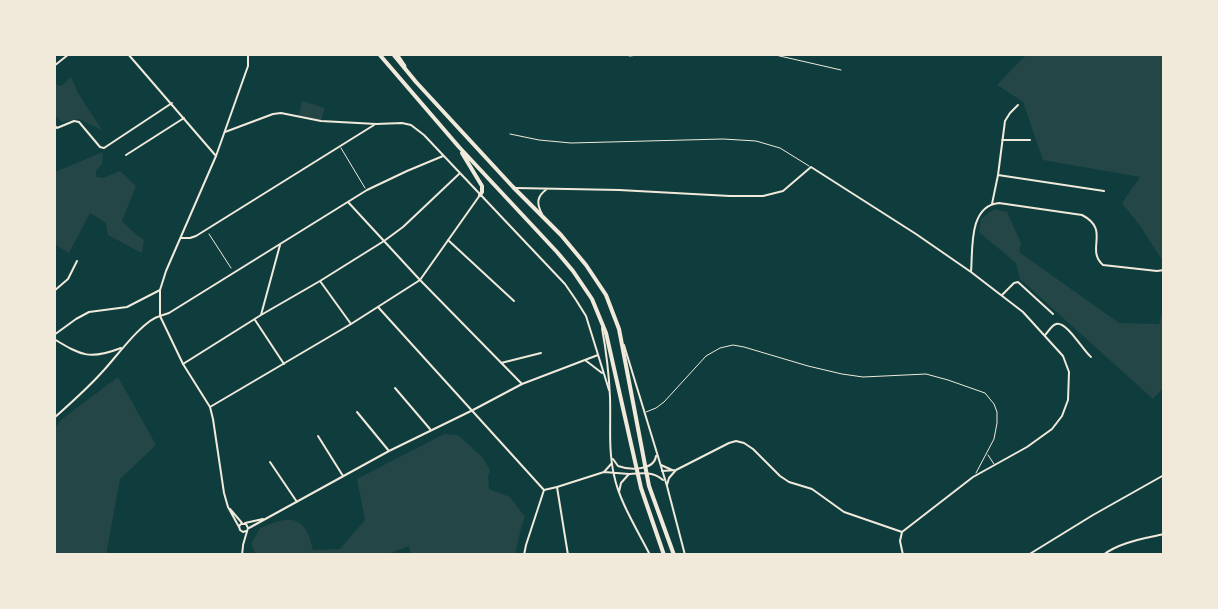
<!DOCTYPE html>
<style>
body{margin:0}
#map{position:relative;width:1218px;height:609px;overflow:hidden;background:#0f3d3e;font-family:Inter,sans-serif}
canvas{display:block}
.frame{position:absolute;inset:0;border:56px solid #f1e9da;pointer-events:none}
</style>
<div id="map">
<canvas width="1218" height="609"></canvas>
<div class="frame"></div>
</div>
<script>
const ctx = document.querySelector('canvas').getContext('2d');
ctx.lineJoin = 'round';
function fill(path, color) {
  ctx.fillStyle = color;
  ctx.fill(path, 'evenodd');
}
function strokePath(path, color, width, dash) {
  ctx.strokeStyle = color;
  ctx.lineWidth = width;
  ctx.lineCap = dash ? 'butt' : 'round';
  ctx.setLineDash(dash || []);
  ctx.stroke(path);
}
fill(new Path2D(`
 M1027,54h137v209l-23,-36 -19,-24 18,-26 -97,-17 -20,-58 -26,-17z
 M71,77l7,16 24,37 -23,-11 -17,3 -8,-7v-31l7,2z
 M302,101l23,7 -4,12 -22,-4z
 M103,152l-1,12 -6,7v6l7,1 17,-7 16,15 -14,35 10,10 12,9 -2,13 -34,-18 -2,-12 -16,-10 -21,40 -15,-9v-23l2,-1 -2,-49h3z
 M994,209l13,3 14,31 -2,9 100,71 40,1 5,-18v81l-11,12 -133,-120 -4,-16 -37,-31 2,-13z
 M118,377l38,68 -36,34 -14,76h-52v-126l8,-10z
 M444,434l14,1 25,23 7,12 -2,6 1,13 21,8 15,20 -4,11 -6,27h-104l-2,-9 -23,9h-130l-5,-11 9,-16c17,-6 36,-17 47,4 3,5 4,12 6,18l27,-1 25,-29 -8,-41z`), '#244646');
strokePath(new Path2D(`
 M209,234l22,34`), '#f1e9da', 1);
strokePath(new Path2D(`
 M622,54l8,2 15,-2
 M771,54l70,16
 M510,134l29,6 32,3 152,-4 33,2 24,7 29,18
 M341,148l24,40
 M646,412l10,-4 8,-6 42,-46 14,-8 13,-3 11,2 64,19 34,8 21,3 63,-3 22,6 37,13 9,11 3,8v11l-3,16 -18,34
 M988,455l6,9`), '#f1e9da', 1);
strokePath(new Path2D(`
 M128,54l88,102
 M54,66l15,-12
 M54,125l3,3 17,-7 5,1 21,25 4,1 68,-45
 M225,132l48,-18 8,-1 40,8 55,3 26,-1 9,2 13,10 141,149 11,16 10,16 23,74
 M1002,140h28
 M126,155l58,-37
 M998,175l106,16
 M516,188l103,2 111,6h33l20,-5 28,-24 105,67 55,38 52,40 40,44 6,16 -1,28 -6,16 -10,13 -25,18 -54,30 -71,55 -2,9 3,14
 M348,202l72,78 102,104
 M992,204l6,-29 7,-54 5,-8 8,-8
 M542,214c-6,-11 -5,-18 5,-25
 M181,238h9l6,-2 178,-111
 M448,240l66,61
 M971,272c2,-22 -3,-66 28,-69l83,12c29,15 3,34 21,50l54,6 7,-1
 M320,281l31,43
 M54,291l14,-12 9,-18
 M1002,295l12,-12 4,-1 35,32
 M378,307l166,183
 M261,315l19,-70
 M160,316l9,-3 198,-123 40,-19 36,-15
 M255,320l29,44
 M54,335l22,-16 13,-7 38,-5 33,-17
 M1045,335c3,-3 7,-10 11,-11 10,-4 28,28 35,33
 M54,339c28,17 36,21 67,9
 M585,360l17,13
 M501,363l40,-10
 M183,364l78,-49 59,-34 64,-40 19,-14 56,-53
 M395,388l35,41
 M210,407l141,-83 69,-44 60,-85
 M357,412l32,39
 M318,436l25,40
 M270,462l27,40
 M662,471l14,-1 53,-27 7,-2 8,2 9,6 27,27 9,6 23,7 32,23 58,20
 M667,485l2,-7 7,-8
 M557,487l11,68
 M245,523l18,-4
 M249,528l140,-77 84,-41 49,-26 76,-29
 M1028,555l65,-40 71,-40
 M1103,555c17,-13 40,-16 61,-21`), '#f1e9da', 2);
strokePath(new Path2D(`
 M602,328c4,22 7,46 8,69 1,26 -2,52 4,78 5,26 24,56 36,80
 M624,345l43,141 18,69
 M54,418c17,-15 35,-31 50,-48 13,-14 39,-50 56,-54
 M613,459l5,7c11,4 36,5 38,-10
 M661,465l11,5
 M604,472l8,-9
 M619,492l2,-9 8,-9c12,-1 24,-3 34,6
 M230,509l12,14
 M239,527l-11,-20 -4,-14 -11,-74 -3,-12 -27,-43 -23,-48v-26l6,-19 50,-115 32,-90v-12
 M243,545l5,-17 -2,-4h-5l-2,2 1,4 3,2 3,-1
 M242,555l1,-9
 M524,555l2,-10 18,-55 13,-3 47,-15 25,2`), '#f1e9da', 2);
strokePath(new Path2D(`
 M397,54l8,12`), '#f1e9da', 3);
strokePath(new Path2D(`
 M379,54l80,93 98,105 16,19 19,28 14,34 35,155 23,67
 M393,54l23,28 97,105 48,48 25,30 20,30 13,34 30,157 25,69
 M462,153l20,33v6l-2,3`), '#f1e9da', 4);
</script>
